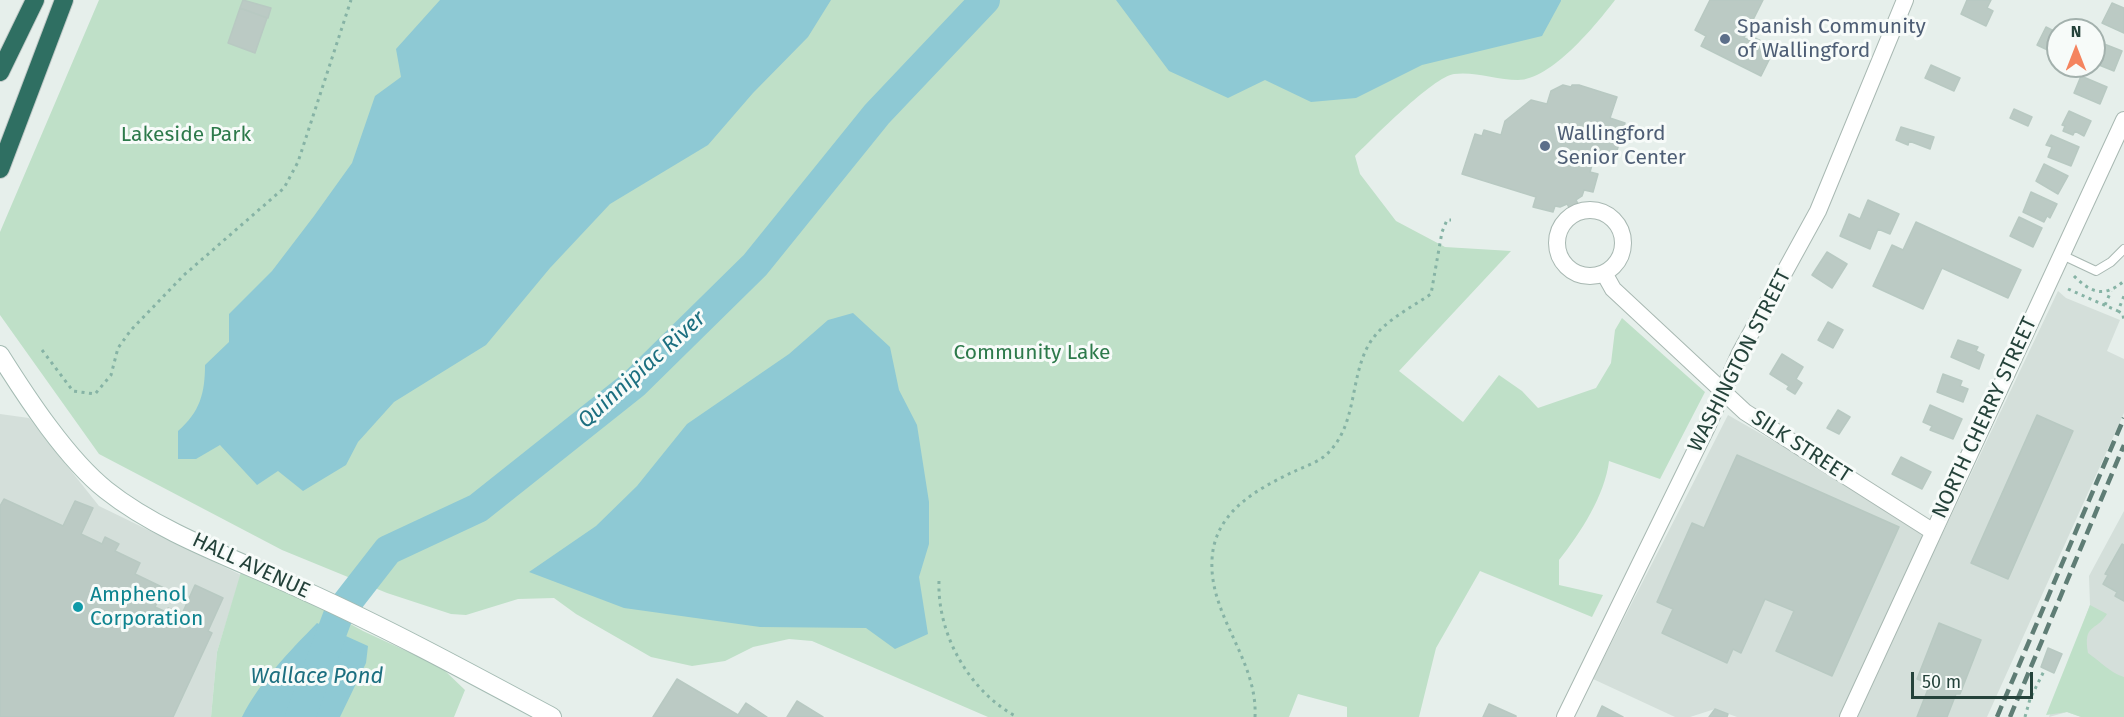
<!DOCTYPE html>
<style>
body{margin:0}
#map{position:relative;width:2124px;height:717px;overflow:hidden;background:#e6efeb;font-family:"Fira Sans",sans-serif}
canvas{display:block}
.north{position:absolute;left:2046px;top:18px;width:60px;height:60px;box-sizing:border-box;background:#f7fbf9;border:2px solid #a3b1ad;border-radius:50%;rotate:0deg;font-size:16px;font-weight:700;line-height:24px;text-align:center;color:#24423a}
.north::after{content:'';display:block;margin:auto;width:21px;height:27px;background:#f4845f;clip-path:polygon(50% 0,100% 100%,50% 72%,0 100%)}
.scale{position:absolute;left:1911px;top:672px;width:122px;height:27px;box-sizing:border-box;border:3px solid #24423a;border-top:0;padding-left:8px;font-size:18px;line-height:21px;white-space:nowrap;color:#24423a;-webkit-text-stroke:4px #f7fbf9;paint-order:stroke}
</style>
<div id="map">
<canvas width="2124" height="717"></canvas>
<div class="north">N</div>
<div class="scale">50 m</div>
</div>
<script>
const ctx = document.querySelector('canvas').getContext('2d');
ctx.lineJoin = 'round';
function fill(path, color) {
  ctx.fillStyle = color;
  ctx.fill(path, 'evenodd');
}
function strokePath(path, color, width, dash) {
  ctx.strokeStyle = color;
  ctx.lineWidth = width;
  ctx.lineCap = dash ? 'butt' : 'round';
  ctx.setLineDash(dash || []);
  ctx.stroke(path);
}
function label(font, color, halo, rows, align = 'center') {
  ctx.font = font + ' "Fira Sans",sans-serif';
  ctx.lineWidth = 6;
  ctx.setLineDash([]);
  ctx.textBaseline = 'middle';
  ctx.strokeStyle = halo;
  ctx.fillStyle = color;
  for (const [text, x, y, turn = 0] of rows) {
    ctx.save();
    ctx.translate(x, y);
    ctx.rotate((+turn || 0) * Math.PI / 180);
    ctx.textAlign = isNaN(turn) ? turn : align;
    if (halo) ctx.strokeText(text, 0, 0);
    ctx.fillText(text, 0, 0);
    ctx.restore();
  }
}
fill(new Path2D(`
 M2058,291l8,7 54,22 -13,31 17,8v54l-137,304h-250l-22,-8 -25,8h-15l-82,-38 135,-264 213,122z
 M0,414l29,4 70,88 142,69 -24,77 -6,65h-211z
 M2124,511v206h-43l-14,-5 -18,5 41,-112 -1,-29z`), '#d4dfda');
fill(new Path2D(`
 M99,0h1516c-19,25 -64,80 -97,80 -21,0 -44,-9 -64,-6 -21,3 -82,65 -99,82l5,18 36,47 49,26 66,4 -112,120 64,51 36,-47 23,16 16,17 58,-20 15,-25 4,-33 7,-12 83,74 -45,87 -51,-18c-4,34 -29,73 -50,99v25l44,10 -11,22 -112,-46 -44,77 -17,69h-72v-10l-49,-13 -9,23h-301l-176,-76 -23,-2 -36,8 -28,14 -33,5 -41,-9 -75,-43 -22,-16 -36,1 -52,16 -15,-1 -64,-21 -105,-43 -183,-96 -99,-139v-83z
 M241,572l64,27 58,32 78,36 24,23 -11,27h-243l6,-65z
 M2090,605l17,9c-11,18 -24,9 -19,39 13,9 21,19 36,24v40h-43l-14,-5 -21,3z`), '#bfe0c8');
fill(new Path2D(`
 M440,0h391l-23,37 -55,56 -45,52 -98,59 -60,64 -64,77 -92,57 -36,40 -12,23 -43,26 -25,-20 -21,14 -37,-40 -24,14h-18v-28c22,-19 27,-38 27,-66l24,-23v-28l43,-43 42,-55 38,-53 23,-67 26,-19 -5,-28z
 M1116,0h445v1l-19,35 -120,29 -66,33 -45,4 -46,-22 -37,18 -59,-27z
 M853,313l37,34 9,43 18,35 12,77v42l-10,33 9,57 -33,15 -29,-21 -106,-1 -136,-19 -95,-36 67,-46 41,-40 50,-62 102,-70 39,-34z
 M317,623l51,23 -2,17 -26,54h-98c18,-36 47,-65 75,-94z`), '#8ec9d4');
strokePath(new Path2D(`
 M300,717l39,-104 49,-63 90,-42 156,-124 121,-119 122,-151 108,-114`), '#8ec9d4', 30);
const building = new Path2D(`
 M243,0l28,8 -3,10 -28,-10z
 M1710,0h53l-19,38 5,2 2,-4 24,12 -14,28 -60,-30 5,-10 -11,-6z
 M1967,0h24l-4,8 6,3 -7,15 -25,-12z
 M2112,3l12,5v25l-22,-10z
 M240,8l27,10 -12,35 -27,-10z
 M2046,27l12,6v13l-4,7 -17,-8z
 M2094,40l28,11 -8,20 -20,-8z
 M1931,65l29,13 -6,13 -29,-13z
 M2081,76l26,11 -7,17 -26,-11z
 M1563,85l8,2 1,-2h7l38,12 -7,21 15,5 -11,38 -19,-6 -5,17 8,2 -5,18 -9,-2 -2,6 -6,4 4,7 -9,4 -4,-7 -7,3 -5,-1 -2,6 -20,-5 3,-10 -74,-23 13,-40 7,2 2,-6 17,5 4,-14 26,-21 16,4 4,-13z
 M2014,109l18,8 -4,9 -18,-8z
 M2069,111l22,10 -7,15 -9,-5 -2,4 -10,-4 2,-5 -3,-1z
 M1901,127l33,10 -4,12 -21,-8 -1,4 -12,-5z
 M2051,135l28,12 -8,19 -23,-9 4,-10 -6,-2z
 M2044,164l24,12 -10,18 -22,-13z
 M2031,192l26,12 -7,14 -3,-2 -3,6 -21,-10z
 M1868,200l31,14 -9,20 -12,-5 -8,20 -30,-13 9,-22 11,5z
 M2019,217l23,11 -9,19 -23,-11z
 M1916,222l105,48 -13,28 -66,-30 -19,41 -50,-23 19,-41 11,5z
 M1827,252l20,12 -15,24 -20,-13z
 M1828,322l15,8 -10,18 -15,-8z
 M1958,340l20,7 -2,4 8,4 -5,14 -28,-12z
 M1782,354l21,13 -7,12 6,4 -7,11 -8,-5 2,-3 -19,-12z
 M1943,374l19,7 -2,5 8,3 -5,13 -26,-10z
 M1930,405l32,14 -9,20 -23,-9 2,-4 -9,-4z
 M1838,410l12,7 -11,17 -12,-6z
 M2037,415l36,16 -65,148 -37,-16z
 M1737,455l162,72 -67,149 -56,-25 18,-40 -29,-12 -24,54 -8,-4 -6,14 -65,-30 11,-24 -16,-7 35,-79 12,5z
 M1901,457l30,15 -9,17 -30,-15z
 M4,499l59,27 12,-25 18,7 -12,26 21,10 3,-7 14,7 -4,7 25,12 -5,11 29,14 -9,19 11,5 2,-4 14,6 13,-29 28,13 -15,33 4,2 -39,84h-173v-211z
 M2122,544l2,1v56l-9,-5 2,-4 -14,-8 5,-9 -3,-1z
 M1939,623l42,17 -21,54h-4l-9,23h-30l13,-33 -13,-5z
 M2048,648l14,6 -8,19 -13,-6z
 M677,679l61,36 8,-12 21,14h-114z
 M797,701l26,16h-36z
 M1489,704l27,12v1h-33z
 M1602,706l21,11h-26z
 M1715,709l13,5 -1,3h-18z`);
fill(building, '#bbcac4');
strokePath(building, '#b8c9c2', 1.5);
const lane = new Path2D(`
 M2062,255l34,16 15,-9 13,-13`);
const street = new Path2D(`
 M1557 243a33 33 0 1 1 66 0a33 33 0 1 1-66 0Z
 M1604,273l9,16 132,123 187,119
 M1565,717l142,-290 33,-74 78,-142 87,-211
 M1848,717l276,-597`);
const secondary = new Path2D(`
 M0,355c27,43 67,104 106,135 55,44 135,71 199,101 84,38 165,82 247,126`);
const highway = new Path2D(`
 M0,72l35,-72
 M0,169l64,-169`);
strokePath(lane, '#a8b8b2', 10);
strokePath(street, '#a8b8b2', 18);
strokePath(secondary, '#a4bbb3', 20);
strokePath(highway, '#c2cac8', 20);
strokePath(new Path2D(`
 M2074,276c17,17 30,22 50,5
 M2068,289l50,22 6,-15
 M2105,305l6,-14
 M2118,311l5,3 1,9
 M42,350l31,41 22,3 16,-19 7,-27 13,-18 53,-55 100,-87 14,-26 53,-162
 M939,581c-2,54 31,111 78,136
 M1255,717c3,-57 -46,-101 -43,-157 2,-47 43,-70 81,-88 12,-6 27,-10 36,-20 28,-29 21,-73 39,-106 13,-24 41,-37 63,-52l11,-62 5,-12h4
 M2025,717l5,-18 15,-30`), '#86b3a5', 3, [3, 4.5]);
strokePath(lane, '#fff', 8);
strokePath(street, '#fff', 16);
strokePath(secondary, '#fff', 18);
strokePath(highway, '#2f6f62', 18);
strokePath(new Path2D(`
 M1997,717l127,-299
 M2010,717l114,-272`), '#5f7d75', 4.5, [12, 6]);
for (const [x, y, r, color] of [
 [1725,39,6,"#5c6f8a"],
 [1545,146,6,"#5c6f8a"],
 [78,607,6,"#0f9aa8"]
]) {
  const dot = new Path2D();
  dot.arc(x, y, r, 0, 2 * Math.PI);
  ctx.fillStyle = color;
  ctx.fill(dot);
  strokePath(dot, '#f7fbf9', 2);
}
label('21px', '#4e5e75', '#f7fbf9', [
 ["Spanish Community",1737,27],
 ["of Wallingford",1737,51],
 ["Wallingford",1557,134],
 ["Senior Center",1557,158]
], 'left');
label('21px', '#2d7a4b', '#f7fbf9', [
 ["Lakeside Park",186,135],
 ["Community Lake",1032,353]
]);
label('21px', '#24423a', '#f7fbf9', [
 ["WASHINGTON STREET",1740,361,-63],
 ["NORTH CHERRY STREET",1985,418,-65],
 ["SILK STREET",1801,447,33],
 ["HALL AVENUE",251,566,25]
]);
label('21px', '#0d838f', '#f7fbf9', [
 ["Amphenol",90,595],
 ["Corporation",90,619]
], 'left');
label('italic 22px', '#1c6f80', '#f7fbf9', [
 ["Quinnipiac River",642,370,-42],
 ["Wallace Pond",317,677]
]);
</script>
